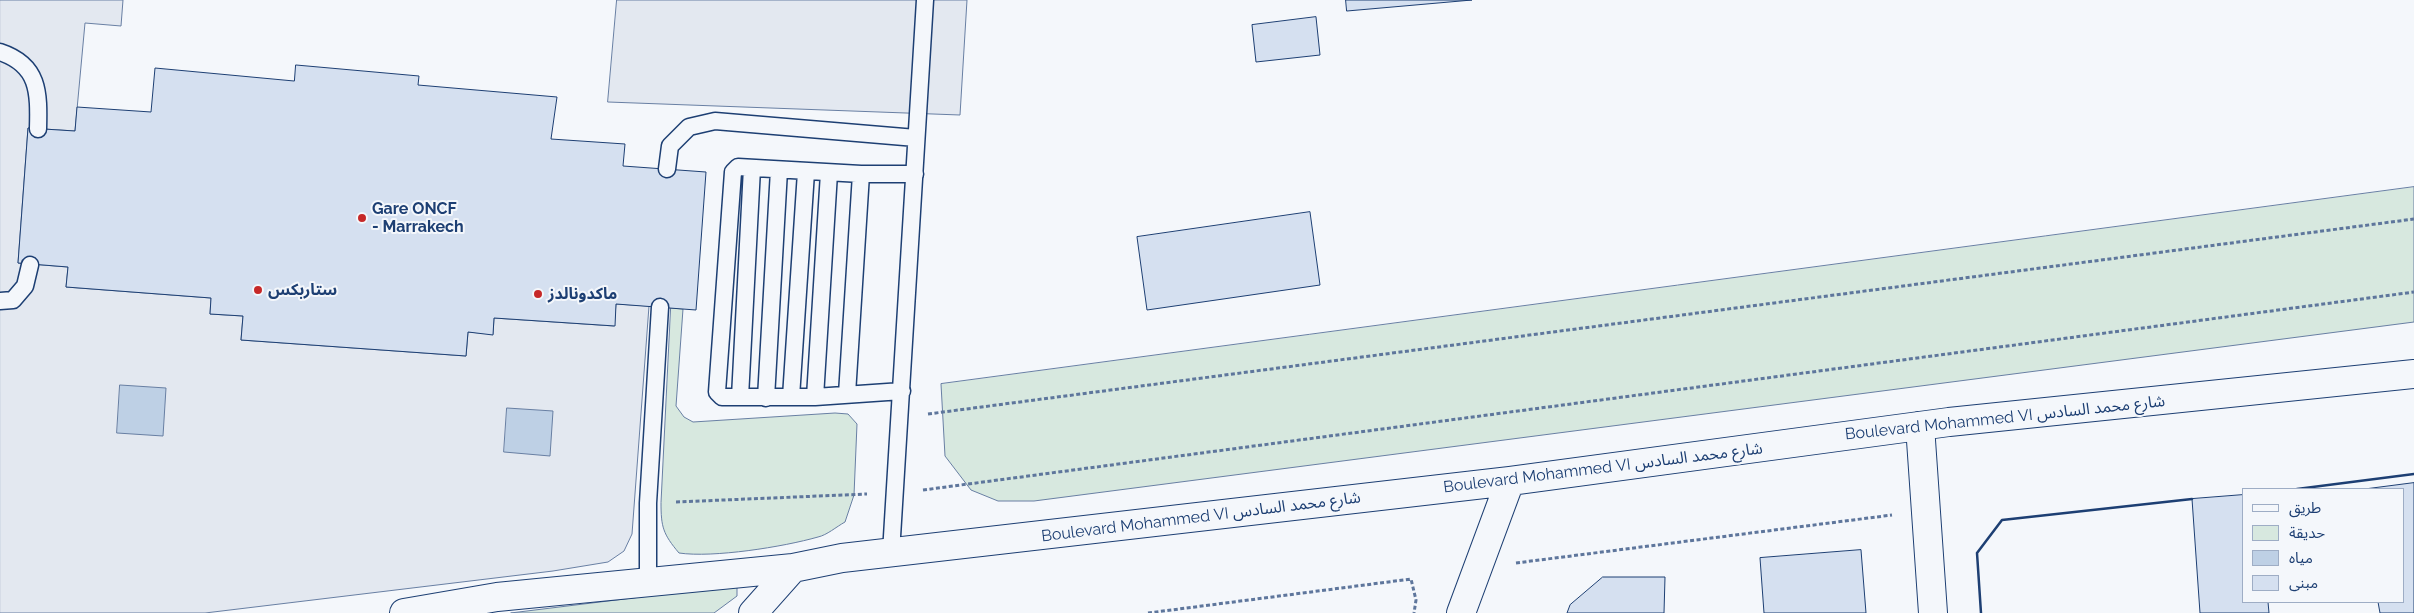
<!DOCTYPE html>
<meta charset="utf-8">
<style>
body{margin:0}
#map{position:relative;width:2414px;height:613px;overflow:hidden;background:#f4f7fb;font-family:Raleway,"Noto Sans Arabic",sans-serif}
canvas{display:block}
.legend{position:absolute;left:2242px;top:488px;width:162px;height:115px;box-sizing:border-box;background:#f4f7fb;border:1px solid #9eadc5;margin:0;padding:6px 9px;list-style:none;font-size:15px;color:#1d3f73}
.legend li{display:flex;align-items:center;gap:10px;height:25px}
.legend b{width:25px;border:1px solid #9eadc5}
</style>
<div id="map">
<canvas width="2414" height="613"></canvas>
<ul class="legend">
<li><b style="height:6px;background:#f4f7fb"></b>طريق</li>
<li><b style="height:14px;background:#d7e8df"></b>حديقة</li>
<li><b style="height:14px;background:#bed0e5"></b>مياه</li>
<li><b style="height:14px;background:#d5e0f0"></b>مبنى</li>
</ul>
</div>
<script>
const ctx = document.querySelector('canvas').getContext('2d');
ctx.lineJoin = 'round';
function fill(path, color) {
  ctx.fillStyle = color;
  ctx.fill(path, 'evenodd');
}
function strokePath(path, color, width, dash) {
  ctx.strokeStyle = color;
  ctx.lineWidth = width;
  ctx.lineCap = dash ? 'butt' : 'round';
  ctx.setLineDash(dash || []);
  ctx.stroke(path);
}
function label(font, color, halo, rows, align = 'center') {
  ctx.font = font + ' Raleway,"Noto Sans Arabic",sans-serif';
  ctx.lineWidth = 4;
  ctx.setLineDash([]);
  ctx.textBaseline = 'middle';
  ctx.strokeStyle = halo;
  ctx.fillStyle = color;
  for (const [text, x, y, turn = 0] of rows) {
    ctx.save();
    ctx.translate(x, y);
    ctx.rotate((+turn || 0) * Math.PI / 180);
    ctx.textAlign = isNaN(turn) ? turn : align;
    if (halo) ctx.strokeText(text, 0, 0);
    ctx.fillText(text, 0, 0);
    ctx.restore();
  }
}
const green = new Path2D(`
 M2414,187v135l-1380,179h-36l-27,-11 -26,-34 -4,-72z
 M671,308l12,1 -7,97 8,11 9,5 142,-9 13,1 9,10 -3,71 -9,27c-9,5 -18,13 -27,15 -35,10 -105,21 -139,16 -16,-19 -18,-26 -18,-50z
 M722,587h15v9l-23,17h-203z`);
fill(green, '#d7e8df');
strokePath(green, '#687fa3', 1);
const parking = new Path2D(`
 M0,0h123l-2,26 -36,-3 -10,108 -47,-3 -10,135 50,4 -2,20 145,11 -1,16 33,2 -2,24 225,16 2,-24 25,2 1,-16 120,8 2,-22 33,2 -17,228 -8,17 -16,11 -55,9 -348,42h-205z
 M617,0h350l-7,115 -352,-13z`);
fill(parking, '#e3e8f0');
strokePath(parking, '#687fa3', 1);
const water = new Path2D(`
 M120,385l46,3 -3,48 -46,-3z
 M507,408l46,3 -3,45 -46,-4z`);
fill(water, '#bed0e5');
strokePath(water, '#687fa3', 1);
const building = new Path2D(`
 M1346,0h126l-125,11z
 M1316,17l4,38 -64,7 -4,-37z
 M296,65l123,11 -1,9 139,12 -6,42 74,5 -2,22 83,6 -10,138 -80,-6 -1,22 -121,-8 -1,17 -25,-3 -2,24 -225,-16 2,-24 -33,-2 1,-16 -145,-11 2,-20 -50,-4 10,-135 47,3 2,-24 74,5 4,-44 139,13z
 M1310,212l10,73 -173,25 -10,-73z
 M2414,483v130h-34l-2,-11h25v-113h-38z
 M2243,495v107h25l1,11h-69l-8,-114z
 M1861,550l5,63h-102l-4,-55z
 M1603,577h62l-1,36h-97l3,-8z`);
fill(building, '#d5e0f0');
strokePath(building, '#1d3f73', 1);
const service = new Path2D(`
 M0,52c39,13 39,40 38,77
 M667,169l3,-23 19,-19 26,-6 201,17
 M0,301l13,-1 12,-14 5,-21
 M902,391l-87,6h-93l-5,-5 16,-220 5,-5 123,7h54
 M847,394l14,-220
 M740,397l12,-229
 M791,397l15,-225
 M815,397l14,-224
 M766,398l13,-228
 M891,553l34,-553
 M648,582v-79l12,-196`);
const minor = new Path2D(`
 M1920,426l13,187`);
const tertiary = new Path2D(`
 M404,613l93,-16 296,-29 49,-10 668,-77 439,-59 465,-48
 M753,613l40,-45
 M1461,613l49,-132`);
strokePath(service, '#1d3f73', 19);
strokePath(minor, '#1d3f73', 30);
strokePath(tertiary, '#1d3f73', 30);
strokePath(new Path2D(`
 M928,414l1486,-195
 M923,490l1491,-198
 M676,502l191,-8
 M1516,563l376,-48
 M1148,613l263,-34 5,21 -2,13`), '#5e769c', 3, [4, 2.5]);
strokePath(service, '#f4f7fb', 16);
strokePath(minor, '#f4f7fb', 28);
strokePath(tertiary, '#f4f7fb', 28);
strokePath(new Path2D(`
 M2297,489l117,-15
 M1981,613l-4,-60 25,-33 190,-21`), '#1d3f73', 2.5);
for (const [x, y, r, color] of [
 [362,218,5,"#c62828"],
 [258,290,5,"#c62828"],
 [538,294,5,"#c62828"]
]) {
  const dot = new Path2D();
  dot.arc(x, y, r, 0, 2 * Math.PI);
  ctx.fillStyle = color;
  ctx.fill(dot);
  strokePath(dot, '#f4f7fb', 2);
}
label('bold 16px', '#1d3f73', '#f4f7fb', [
 ["Gare ONCF",372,209],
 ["- Marrakech",372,227],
 ["ستاربكس",268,290],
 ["ماكدونالدز",548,294]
], 'left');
label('16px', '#1d3f73', '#f4f7fb', [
 ["Boulevard Mohammed VI شارع محمد السادس",2005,418,-6],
 ["Boulevard Mohammed VI شارع محمد السادس",1603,468,-7],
 ["Boulevard Mohammed VI شارع محمد السادس",1201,517,-7]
]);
</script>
